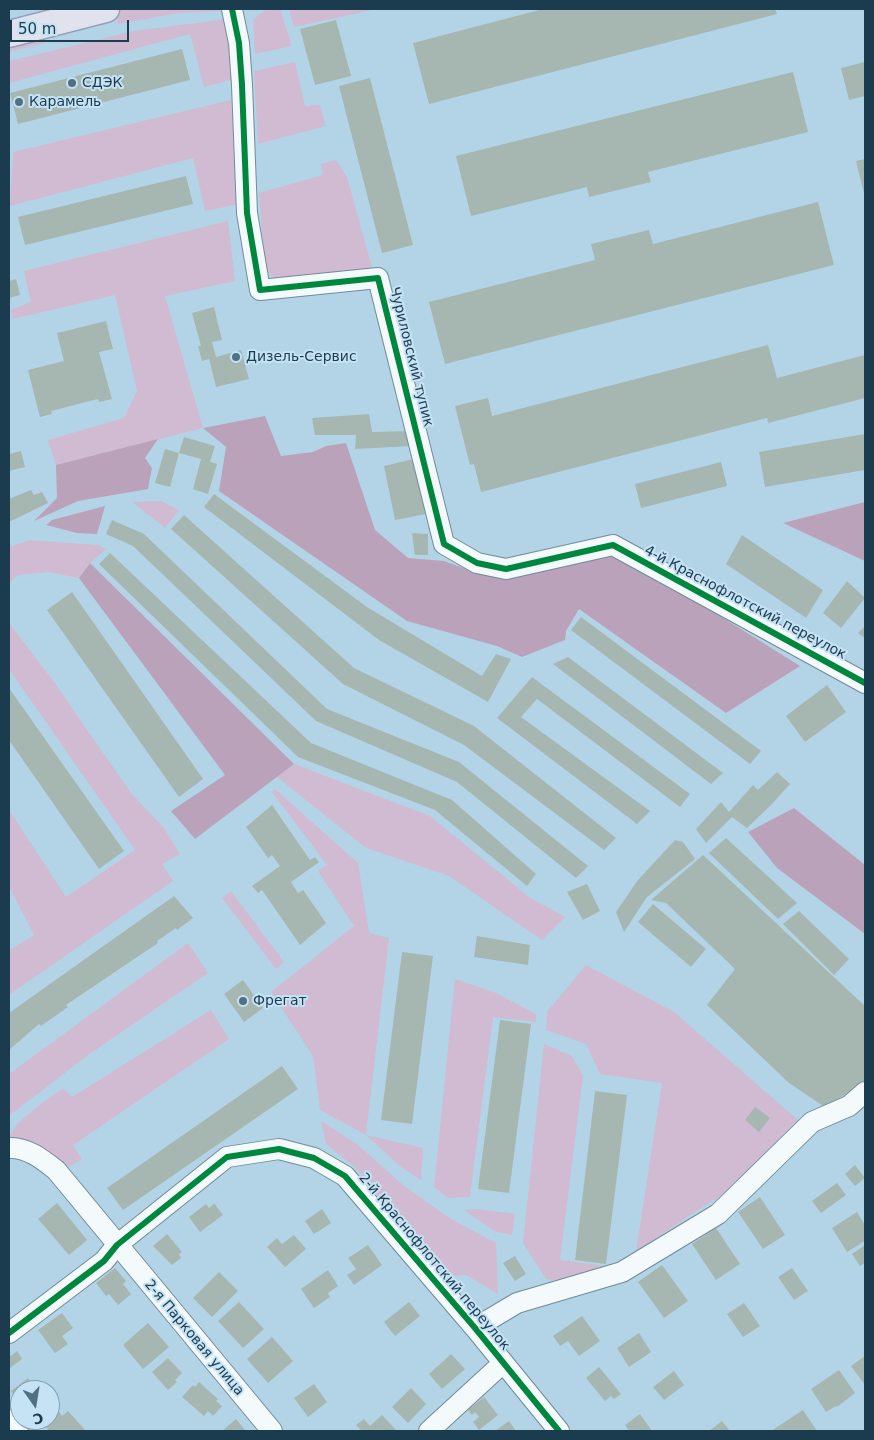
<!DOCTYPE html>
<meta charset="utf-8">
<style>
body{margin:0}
#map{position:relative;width:874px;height:1440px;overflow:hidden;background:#b3d4e7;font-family:"DejaVu Sans",sans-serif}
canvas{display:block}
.frame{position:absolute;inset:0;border:10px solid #1b3c4e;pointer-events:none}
.north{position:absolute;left:10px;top:1380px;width:50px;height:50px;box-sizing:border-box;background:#c5e3f5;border:1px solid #81a0b2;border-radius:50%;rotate:167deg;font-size:14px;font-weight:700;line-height:20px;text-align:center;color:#1b3c4e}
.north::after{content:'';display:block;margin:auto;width:18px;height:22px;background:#507184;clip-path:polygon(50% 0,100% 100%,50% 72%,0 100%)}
.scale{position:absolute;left:10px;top:20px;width:119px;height:22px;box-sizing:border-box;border:2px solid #1b3c4e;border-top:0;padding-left:6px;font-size:15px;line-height:18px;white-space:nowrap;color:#1b3c4e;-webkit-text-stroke:4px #c5e3f5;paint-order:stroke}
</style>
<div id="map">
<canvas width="874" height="1440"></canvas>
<div class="frame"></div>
<div class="north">С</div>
<div class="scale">50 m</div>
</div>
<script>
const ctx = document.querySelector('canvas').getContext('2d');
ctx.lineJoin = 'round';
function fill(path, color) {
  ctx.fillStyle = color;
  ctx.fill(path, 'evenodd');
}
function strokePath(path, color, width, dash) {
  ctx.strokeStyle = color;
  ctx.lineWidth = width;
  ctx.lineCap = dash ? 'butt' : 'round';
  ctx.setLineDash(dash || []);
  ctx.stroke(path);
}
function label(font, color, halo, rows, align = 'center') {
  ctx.font = font + ' "DejaVu Sans",sans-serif';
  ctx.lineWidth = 4;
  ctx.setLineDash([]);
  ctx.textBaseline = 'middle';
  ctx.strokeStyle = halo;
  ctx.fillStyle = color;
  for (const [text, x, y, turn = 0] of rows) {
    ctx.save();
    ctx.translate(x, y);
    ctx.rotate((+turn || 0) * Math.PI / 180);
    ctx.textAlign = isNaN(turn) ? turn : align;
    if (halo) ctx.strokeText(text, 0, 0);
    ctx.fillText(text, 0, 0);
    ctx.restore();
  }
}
fill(new Path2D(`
 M221,9l2,2 -44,2 -61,11 -4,-14z
 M266,9h14l12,37 -37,8 -2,-34z
 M289,9h88l-83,18z
 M227,19l7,60 -30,8 -14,-53 -181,49v-22l125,-30z
 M40,29l4,14 -35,9v-15z
 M295,62l10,44 15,-1 6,21 -68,18 -4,-73z
 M231,100l8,104 -34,7 -12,-53 -183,48 3,-54z
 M336,160l11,17 26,94 -93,11 -15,-12 -6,-77 64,-18 -2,-11z
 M228,221l7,60 -70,15 38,132 -147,37 -8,-25 76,-22 13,-27 -22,-96 -102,24 -2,-9 20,-8 -7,-31z
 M161,501l18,9 -14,18 -33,-26z
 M30,540l68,5 8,4 -16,14 -11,15 -31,-6 -30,3 -9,8v-36z
 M9,623l45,59 77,111 33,35 16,26 -18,10 11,17 -164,114v-45l25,-15 -25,-48v-77l57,87 69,-47 -126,-181z
 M294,764l136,52 99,81 36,20 -23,23 -93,-64 -83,-28 -89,-71z
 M275,789l83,74 11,70 20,5 -23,197 57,13 -2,32 -20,-13 -35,-32 -46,-25 -7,-54 -42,-64 83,-66 -36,-55 9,-6 -55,-73z
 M231,891l53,71 -8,7 -54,-71z
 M188,943l20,30 -120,82 -79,61v-42z
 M586,965l88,47 124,108 -75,74 -87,57 26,-168 -62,-9 -14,-30 -40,-14 1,-18z
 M455,979l41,14 40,21v8l-43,-5 -23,180 -22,1 -14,-11z
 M211,1010l18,29 -156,106 9,14 -15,9 -58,-28c0,-16 41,-42 54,-52l9,9z
 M544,1044l28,12 11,20 -23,184 60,8 -51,14 -23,-3 -23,-36z
 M321,1121l36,23 46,41 46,33 47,25 2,51 -32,-19 -12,1 -26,-15 -71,-92 -31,-25z
 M478,1209l37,5 -3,21 -18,-4 -30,-21z`), '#d0bbd2');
fill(new Path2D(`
 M265,416l16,40 32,-4 13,-6 20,-3 29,87 33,28 36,3 33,12 138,-17 65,35 120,75 -74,47 -147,-104 -13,22 -1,9 -43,17 -25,-11 -90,-25 -188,-130 7,-44 -23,-19z
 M158,439l-13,19 7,10 -4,21 -70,12 -44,20 23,-23 -1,-33z
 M865,502v59l-82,-38z
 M105,506l-8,28 -20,-1 -31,-8 6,-5z
 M90,563l204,201 -99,75 -24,-28 54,-36 -146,-197z
 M794,808l71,57v69l-88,-66 -29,-36z`), '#baa2ba');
fill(new Path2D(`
 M543,9h232l2,5 -348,90 -16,-61z
 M336,20l15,56 -36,9 -15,-56z
 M182,49l8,31 -172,44 -8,-31z
 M865,62v34l-16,4 -8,-32z
 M793,72l15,60 -160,40 3,10 -62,15 -2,-10 -116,29 -15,-60z
 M370,78l43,167 -31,8 -43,-167z
 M865,159v38l-9,-36z
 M186,176l7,28 -168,41 -7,-28z
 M818,202l16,63 -389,99 -16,-62 166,-42 -4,-16 58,-14 4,14z
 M16,279l4,16 -11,3v-17z
 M214,307l8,33 -10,2 4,15 25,-7 8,29 -33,8 -7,-28 -7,2 -4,-15h3l-9,-33z
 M106,321l7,28 -14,3 13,47 -13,3 -1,-3 -47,12 1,3 -12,3 -12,-47 36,-9 -7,-28z
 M768,345l9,33 88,-23v43l-97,25 -1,-5 -286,74 -7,-28 -4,1 -15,-59 33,-8 4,18z
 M369,414l3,18 39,-1 2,15 -58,3 1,-14h-41l-3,-17z
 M865,434v36l-100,17 -6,-35z
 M184,437l31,9 -5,16 7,2 -9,30 -15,-5 8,-30 -22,-6z
 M165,449l14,4 -9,34 -15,-4z
 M21,451l4,16 -16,4v-17z
 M418,458l13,55 -36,7 -11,-54z
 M721,462l6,24 -86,22 -6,-24z
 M31,490l3,5 8,-3 6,11 -39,19v-23z
 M214,494l153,113 115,69 14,-22 15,5 -23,43 -109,-62 -175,-133z
 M184,515l170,153 120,58 142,112 -12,12 -140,-105 -121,-61 -172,-155z
 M112,520l32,14 183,175 132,53 129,104 -12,12 -119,-96 -141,-61 -183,-175 -27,-12z
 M412,533l16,1v21h-13z
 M742,535l81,55 -17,28 -80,-54z
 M110,553l201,190 141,57 84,74 -9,12 -92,-76 -137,-53 -199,-193z
 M847,581l18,17 -24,30 -18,-15z
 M72,592l131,187 -24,18 -132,-187z
 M581,617l180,134 -11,13 -179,-134z
 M865,626v12l-7,-5z
 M568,657l155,116 -12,11 -158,-120z
 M532,677l158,117 -10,13 -143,-108 -16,18 129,94 -13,13 -140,-106z
 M827,685l19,27 -41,30 -19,-26z
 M9,688l115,163 -25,18 -90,-129z
 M777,772l13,12 -19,21 -24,23 -15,-11 -26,26 -10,-14 25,-27 8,10 24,-27 5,5z
 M272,805l38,55 5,-3 4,5 -28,20 7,11 5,-3 23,33 -26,22 -38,-55 -4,3 -6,-7 28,-20 -8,-11 -4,3 -22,-31z
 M726,838l71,65 -19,16 -69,-66z
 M675,840l8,2 12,17 -48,38 -23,35 -8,-20 22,-32z
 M703,855l162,151v74l-39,28 -37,-25 -82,-78 28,-36 -69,-66 -15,-3z
 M587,884l13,27 -17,9 -16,-28z
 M174,896l19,22 -16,12 -1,-2 -19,13 1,2 -92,62 2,2 -27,19 -2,-2 -30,26v-37z
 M653,904l53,45 -15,18 -53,-45z
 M799,911l50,48 -15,16 -51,-51z
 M477,936l53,9 -2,20 -54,-8z
 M402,952l31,4 -21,168 -31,-4z
 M243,980l20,28 -19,14 -20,-28z
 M500,1020l31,4 -22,169 -31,-4z
 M282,1066l16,23 -175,121 -16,-22z
 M595,1091l32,4 -21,169 -31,-4z
 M755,1107l15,11 -11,14 -14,-12z
 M855,1165l10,13 -10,8 -10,-12z
 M837,1183l9,12 -25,18 -9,-12z
 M760,1197l25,38 -22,14 -25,-37z
 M57,1203l30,37 -18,15 -31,-36z
 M214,1203l9,12 -23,17 -11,-15 17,-13 3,4z
 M322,1209l9,14 -17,11 -9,-13z
 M857,1212l8,13v16l-18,11 -15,-24z
 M716,1228l24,36 -24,16 -24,-36z
 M167,1234l15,18 -3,2 2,4 -9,7 -19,-19z
 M294,1235l12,14 -21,18 -18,-20 10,-9 5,6z
 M368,1245l14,20 -28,20 -7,-10 9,-6 -8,-11z
 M865,1245v18l-5,3 -8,-12z
 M515,1256l11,18 -11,7 -12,-18z
 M662,1265l26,36 -24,17 -26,-36z
 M115,1268l11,13 -3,3 8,10 -13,11 -9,-11 -3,2 -10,-13z
 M792,1268l16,23 -14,9 -16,-23z
 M328,1270l10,16 -10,7 2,4 -16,11 -13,-19z
 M219,1272l19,19 -26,26 -19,-19z
 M239,1302l25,27 -21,19 -25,-27z
 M409,1302l11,14 -25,20 -11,-14z
 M744,1303l16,23 -17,11 -16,-23z
 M62,1313l11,15 -11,8 6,8 -13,9 -17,-23z
 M582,1316l18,25 -21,15 -11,-15 -8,5 -7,-10z
 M148,1323l21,24 -26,22 -20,-24z
 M639,1333l12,19 -22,15 -12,-19z
 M272,1337l21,24 -25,22 -21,-24z
 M17,1351l5,8 -13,10v-16l2,3z
 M451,1354l14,15 -23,20 -13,-15z
 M865,1356v29l-14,-19z
 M168,1358l14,15 -7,7 2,2 -9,8 -16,-18z
 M599,1367l22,27 -7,5 -3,-3 -6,5 -19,-23z
 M839,1370l16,23 -18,14 -1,-1 -10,6 -15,-23z
 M674,1371l10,14 -20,15 -11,-13z
 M28,1378l9,12 5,-3 2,3h-24v14l-9,-13z
 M199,1382l19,17 -2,2 6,5 -9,10 -5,-5 -4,5 -22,-19 11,-12 2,2z
 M314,1384l13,18 -19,15 -14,-19z
 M411,1388l15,16 -18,19 -16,-16z
 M484,1397l14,18 -19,15 -6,-8 6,-5 -4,-5 -3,3 -4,-5z
 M803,1410l14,21h-46z
 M68,1411l18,20h-41l3,-2 -4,-4 15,-13 3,4z
 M640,1414l12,17h-23l-4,-6z
 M382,1415l15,16h-35l-6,-6 8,-6 6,7z
 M236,1419l10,12h-24z
 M509,1421l7,10h-21z
 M722,1421l8,10h-21z`), '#a6b7b1');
const minor = new Path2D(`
 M232,9l7,34 3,42 5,128 13,77 118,-12 66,266 33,19 29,6 107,-24 252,138
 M9,1148c18,-1 33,11 47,22l216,261
 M475,1328l42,-25 105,-31 96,-58 94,-92 37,-16 16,-14
 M9,1333l95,-72 13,-16 110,-88 52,-8 35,9 31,18 130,152 84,103
 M9,1420l9,11
 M429,1431l74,-68`);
const major = new Path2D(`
 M9,34l97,-25`);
strokePath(minor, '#708b99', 22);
strokePath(major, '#93a0b8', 29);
strokePath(minor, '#f4f9fb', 20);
strokePath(major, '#e0e2ed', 26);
strokePath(new Path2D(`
 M232,9l7,34 3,42 5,128 13,77 118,-12 66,266 33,19 29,6 107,-24 252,138
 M9,1333l95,-72 13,-16 110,-88 52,-8 35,9 31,18 130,152 84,103`), '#00873e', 6);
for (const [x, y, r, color] of [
 [72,83,5,"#507184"],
 [19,102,5,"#507184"],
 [236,357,5,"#507184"],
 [243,1001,5,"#507184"]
]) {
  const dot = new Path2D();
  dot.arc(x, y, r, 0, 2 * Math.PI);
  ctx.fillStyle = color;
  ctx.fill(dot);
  strokePath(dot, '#c5e3f5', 2);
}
label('14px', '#1b3c4e', '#c5e3f5', [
 ["СДЭК",82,83],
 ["Карамель",29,102],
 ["Дизель-Сервис",246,357],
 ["Фрегат",253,1001]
], 'left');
label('14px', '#1b3c4e', '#c5e3f5', [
 ["Чуриловский тупик",411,357,76],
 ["4-й Краснофлотский переулок",745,603,28],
 ["2-й Краснофлотский переулок",434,1262,50],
 ["2-я Парковая улица",194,1338,50]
]);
</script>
